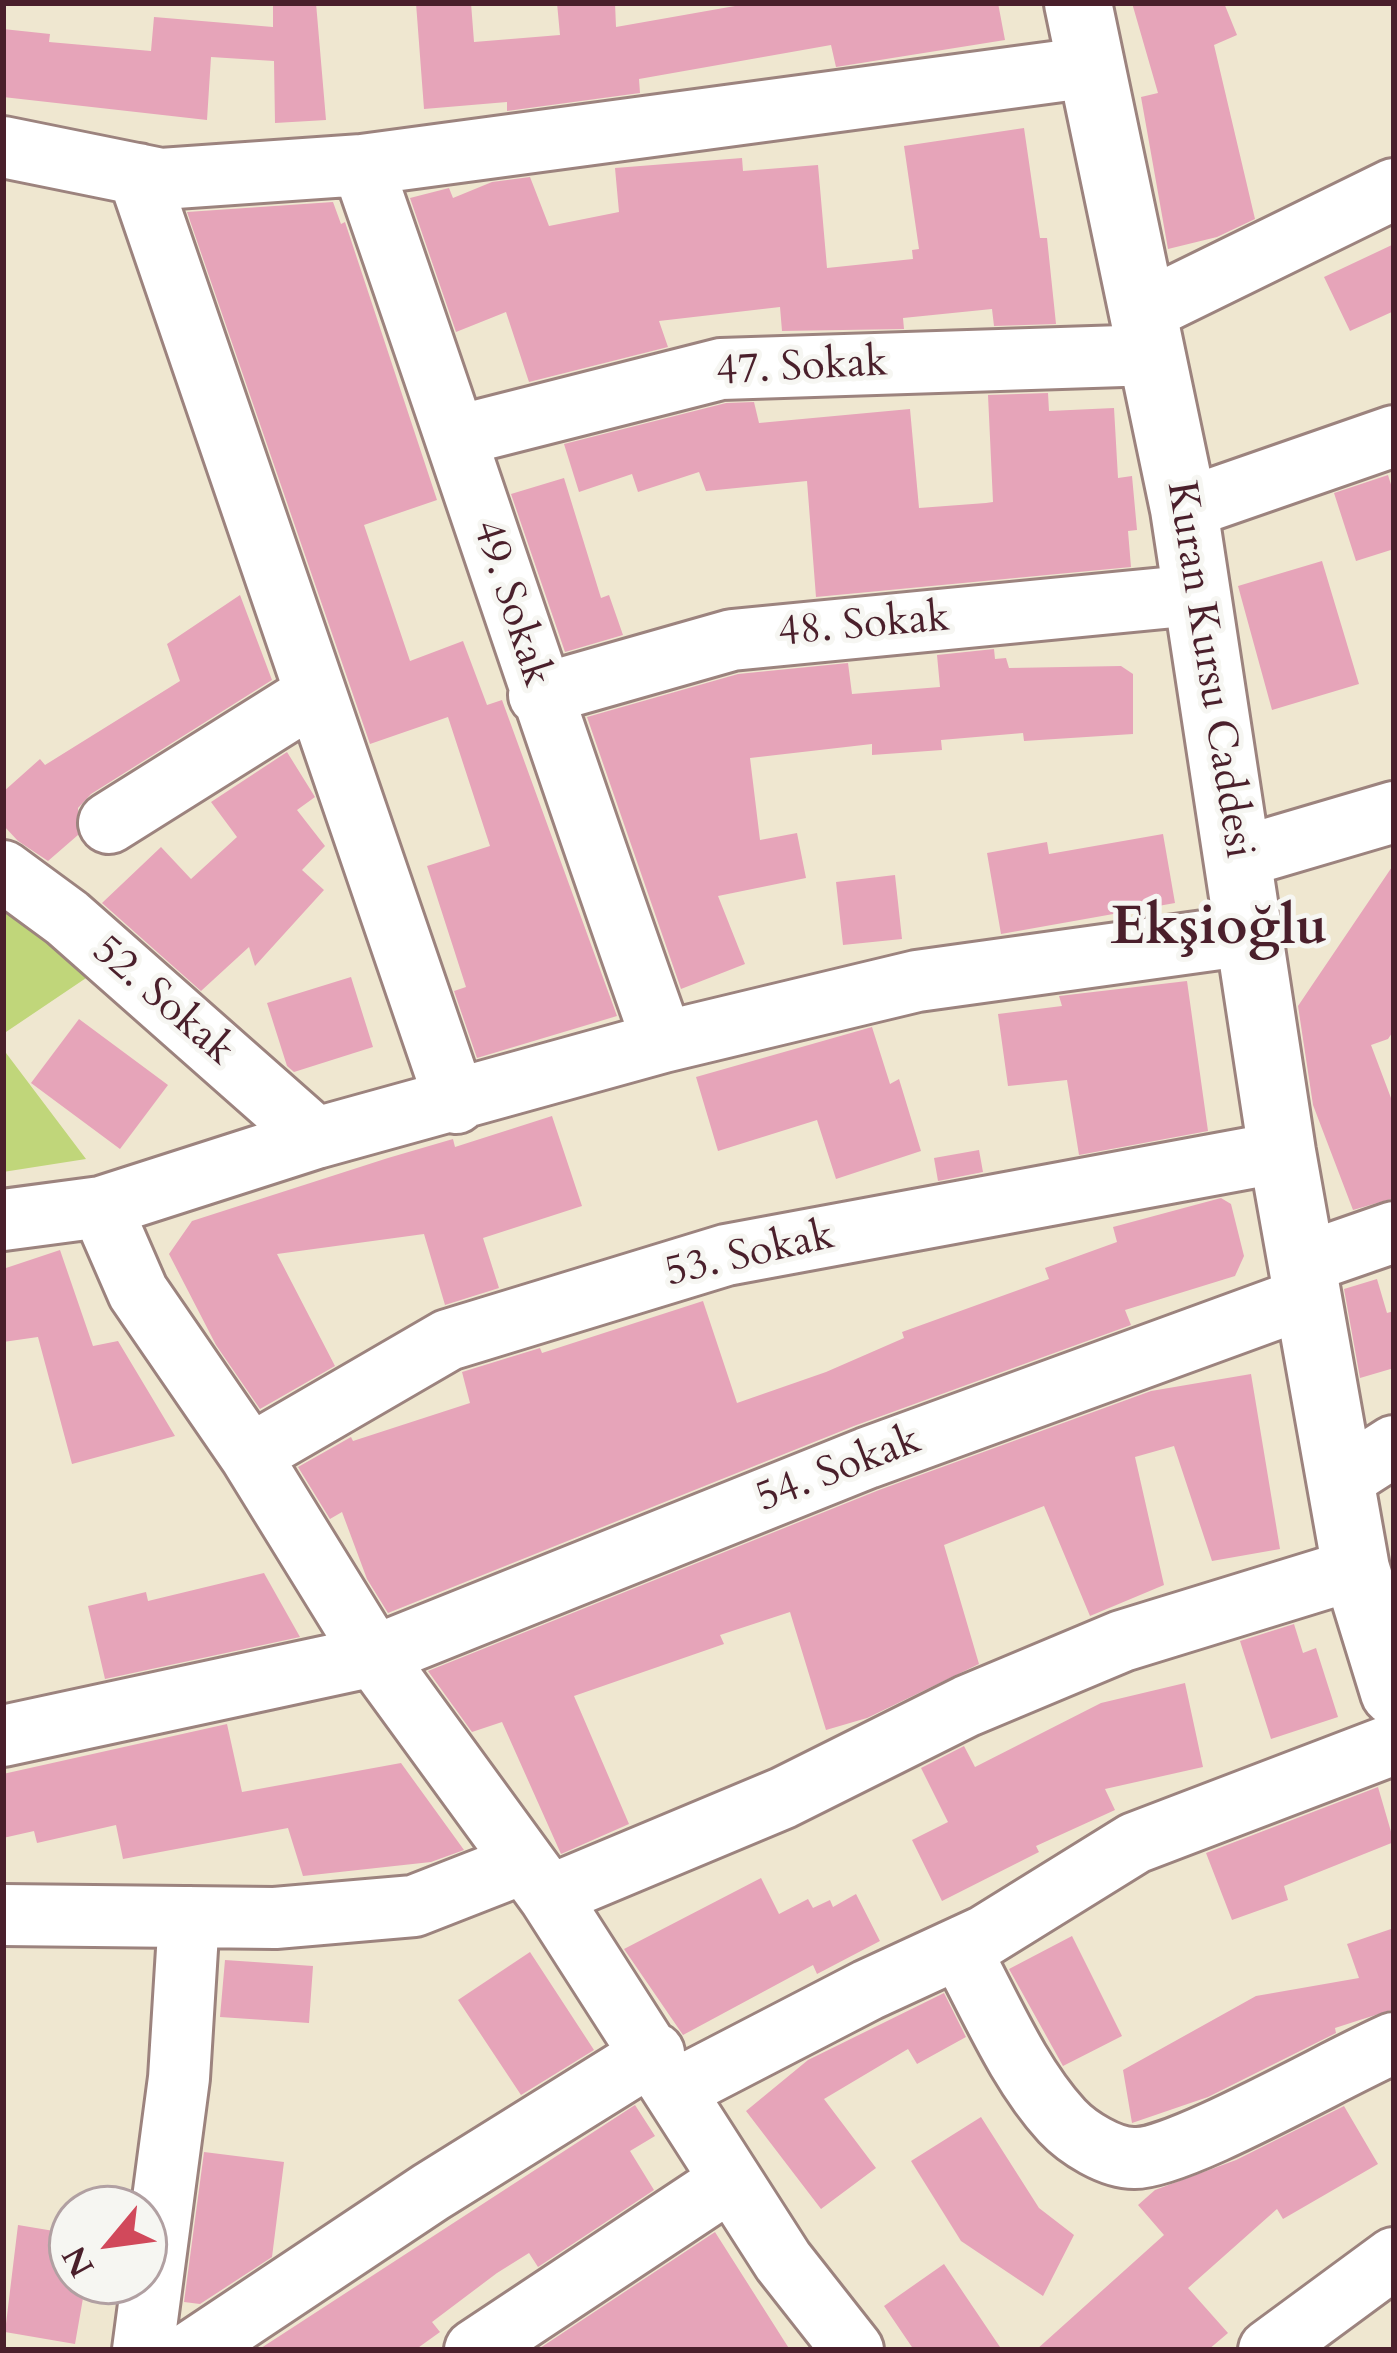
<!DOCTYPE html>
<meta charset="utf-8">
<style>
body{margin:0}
#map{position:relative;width:1397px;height:2353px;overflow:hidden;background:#efe7d0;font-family:Cardo,serif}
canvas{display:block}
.frame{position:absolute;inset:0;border:6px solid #4a1f2b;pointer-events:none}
.north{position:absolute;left:48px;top:2185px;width:120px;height:120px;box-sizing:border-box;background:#f6f6f2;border:3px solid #b1a0a2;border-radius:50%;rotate:241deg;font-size:33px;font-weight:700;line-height:48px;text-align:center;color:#4a1f2b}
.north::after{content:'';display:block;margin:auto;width:42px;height:54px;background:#d1495b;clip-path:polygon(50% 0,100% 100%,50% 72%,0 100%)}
</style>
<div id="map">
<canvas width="1397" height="2353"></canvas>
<div class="frame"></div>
<div class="north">N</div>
</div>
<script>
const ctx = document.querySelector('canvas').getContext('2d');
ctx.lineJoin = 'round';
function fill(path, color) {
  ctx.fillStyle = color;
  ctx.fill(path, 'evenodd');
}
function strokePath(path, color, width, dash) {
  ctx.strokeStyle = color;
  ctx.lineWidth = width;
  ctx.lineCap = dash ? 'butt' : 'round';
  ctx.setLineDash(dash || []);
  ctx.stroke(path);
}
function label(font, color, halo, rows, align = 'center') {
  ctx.font = font + ' Cardo,serif';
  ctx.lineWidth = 10;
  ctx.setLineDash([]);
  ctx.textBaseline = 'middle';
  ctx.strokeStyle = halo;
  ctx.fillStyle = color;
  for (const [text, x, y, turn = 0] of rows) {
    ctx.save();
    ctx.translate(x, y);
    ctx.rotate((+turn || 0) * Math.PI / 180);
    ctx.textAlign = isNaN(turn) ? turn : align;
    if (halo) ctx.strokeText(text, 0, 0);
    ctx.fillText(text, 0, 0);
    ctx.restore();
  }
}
fill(new Path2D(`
 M3,905l92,67 -92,62z
 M3,1049l83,110 -83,13z`), '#c0d67a');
fill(new Path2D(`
 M316,3l10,117 -51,3 -1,-62 -63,-4 -4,63 -204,-23v-68l47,5 -1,8 102,9 3,-34 119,10v-23z
 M416,3h55l3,39 86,-7 -3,-32h58l1,24 136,-24h246l7,37 -169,27 -5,-22 -192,34 1,14 -133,18v-9l-83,7z
 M1132,3h92l13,32 -23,10 41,174 -38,18 -49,12 -27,-152 17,-4z
 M1024,128l16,110h7l9,86 -62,2 -2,-17 -89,9 1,11 -122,2 -2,-24 -121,14 9,26 -139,35 -23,-70 -50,20 -46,-134 39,-10 4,10 39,-16 38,-5 19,49 70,-14 -4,-44 127,-10 1,13 75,-6 9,103 86,-9 -1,-9 7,-1 -15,-103z
 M333,202l8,22 4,-2 92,278 -73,25 46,136 53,-20 24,64 15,-5 115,316 -140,42 -23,-67 12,-4 -39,-121 63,-20 -42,-129 -78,27 -183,-532z
 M1394,244v67l-44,20 -26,-54z
 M1048,393l1,18 65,-3 4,70 14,-2 5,54 -9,1 3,36 -315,30 -9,-116 -101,10 -7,-19 -61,20 -6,-18 -53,18 -15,-48 162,-41 28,-1 5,21 151,-14 9,99 67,-5 7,-1 -5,-107z
 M1388,475l6,19v55l-38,12 -22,-68z
 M564,478l37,120 8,-3 14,40 -58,17 -54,-158z
 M1322,561l37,123 -87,26 -34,-124z
 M240,595l32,85 -181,114 -13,14v27l-30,26 -30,-20 -15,-16v-33l37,-33 5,6 135,-84 -13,-37z
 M994,649l1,10 11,-1 3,10 112,-2 12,8v60l-109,7 -1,-8 -82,7 1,10 -70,5v-11l-122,14 10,82 37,-7 9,45 -88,18 27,68 -64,25 -94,-272 151,-43 110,-11 4,31 88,-7 -3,-32z
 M287,752l28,45 -18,13 28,36 -23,24 22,20 -69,76 -6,-19 -48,44 -99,-88 59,-56 30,32 46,-42 -26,-35z
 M1163,834l12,69 -174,31 -14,-81 60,-11 2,12z
 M1394,864v166l-6,9 -17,6 23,61v92l-41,12 -40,-105 -15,-99z
 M895,875l7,64 -59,6 -7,-63z
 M351,977l22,70 -79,25 -7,-6 -20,-63z
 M1187,981l21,150 -129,24 -12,-75 -59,6 -10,-72 64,-8 -3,-10z
 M79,1019l89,66 -48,64 -89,-66z
 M872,1027l18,57 9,-5 22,72 -85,28 -19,-59 -99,31 -22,-74z
 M552,1116l30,90 -99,32 16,50 -54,17 -21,-71 -147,20 58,112 -75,43 -44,-64 -47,-91 23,-33 196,-63 65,-19 2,8z
 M979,1150l4,22 -45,9 -4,-23z
 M1221,1198l10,6 13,52 -9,20 -110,34 6,15 -277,101 -466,187 -21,-34 -25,-67 -12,7 -32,-52 53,-30 2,4 117,-38 -8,-31 78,-24 2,5 161,-52 34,102 89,-31 78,-34 -2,-6 147,-53 -4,-11 72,-26 -4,-15z
 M60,1250l33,96 25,-5 57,95 -103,28 -34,-127 -35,5v-73z
 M1377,1279l10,34 7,-2v57l-34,10 -16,-89z
 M1251,1374l29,175 -68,12 -38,-115 -39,11 29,128 -74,31 -46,-110 -100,39 35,119 -112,54 -41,12 -36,-118 -70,23 4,9 -150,52 55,128 -68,30 -59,-132 -30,10 -44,-61 451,-181 272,-99z
 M264,1573l36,64 -195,42 -17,-73 58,-14 2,9z
 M1294,1624l9,29 13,-5 22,69 -67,22 -31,-98z
 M1185,1683l18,84 -98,22 10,21 -79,36 3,6 -97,49 -30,-61 36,-18 -27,-54 43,-22 11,21 126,-64z
 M227,1724l15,68 159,-29 63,87 -33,12 -128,14 -15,-48 -165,31 -7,-34 -79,18 -3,-12 -31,7v-64z
 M1378,1787l16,55 -110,44 4,14 -56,20 -26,-67z
 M761,1878l18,36 29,-15 5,9 17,-8 3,7 23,-13 24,47 -63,33 -4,-9 -130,70 -59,-86z
 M1394,1928v81l-59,19 1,5 -128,64 -76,26 -9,-53 133,-74 103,-18 -12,-34z
 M1072,1936l50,100 -59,30 -54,-97z
 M530,1952l64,98 -73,45 -63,-95z
 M225,1960l88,6 -4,57 -89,-6z
 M944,1993l22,44 -49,27 -9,-15 -84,50 52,69 -55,41 -75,-98 62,-51z
 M635,2105l20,31 -25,15 24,39 -116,77 -9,-14 -32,20 -65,49 8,10 -25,18h-157z
 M1344,2106l34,58 -95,55 -6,-10 -89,79 40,45 -20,17h-172l128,-115 -26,-30 17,-15 81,-30z
 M981,2117l58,91 35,27 -31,61 -82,-55 -50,-80z
 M204,2152l80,10 -12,95 -72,47 -16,-2z
 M18,2225l54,9v47h14l-11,63 -70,-12z
 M715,2232l75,118h-253z
 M944,2264l58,86h-88l-30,-44z`), '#e6a4b9');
const minor = new Path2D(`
 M3,147l158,32 201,-14 729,-98
 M362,165c102,292 197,586 301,877
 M138,174l318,929
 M1143,312l251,-123
 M457,436l264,-67 433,-14
 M1184,509l210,-73
 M539,695l193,-55 463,-45
 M109,823l204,-128
 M1238,858l156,-46
 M3,871l64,47 249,220
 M101,1207l215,-69 347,-96 254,-61 331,-46
 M3,1220l98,-13 37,85 112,163 124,201 175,240 234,365 70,89
 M1302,1264l92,-32
 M250,1455l198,-115 278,-85 556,-103
 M1341,1480l53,-34
 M3,1736l371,-80 493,-198 441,-161
 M549,1896l234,-98 184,-92 155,-65 234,-72
 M3,1915l272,3 139,-12 110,-43
 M959,1948c31,57 59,125 103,173 16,17 48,37 72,37 44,2 208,-93 260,-115
 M677,2089l191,-99 117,-54 150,-93 259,-99
 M143,2350l36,-272 10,-161
 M194,2350l237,-158 223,-139
 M475,2350l256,-170
 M1269,2350l125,-92`);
const major = new Path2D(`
 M1078,3l106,506 98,643 74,417 38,123`);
strokePath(minor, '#9c837e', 66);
strokePath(major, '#9c837e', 72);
strokePath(minor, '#fff', 60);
strokePath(major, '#fff', 66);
label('42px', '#4a1f2b', '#f6f6f2', [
 ["47. Sokak",802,369,-3],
 ["49. Sokak",510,604,72],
 ["48. Sokak",864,627,-5],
 ["Kuran Kursu Caddesi",1208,670,81],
 ["52. Sokak",162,1002,41],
 ["53. Sokak",750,1256,-13],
 ["54. Sokak",839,1471,-21]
]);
label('bold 54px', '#4a1f2b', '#f6f6f2', [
 ["Ekşioğlu",1219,930]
]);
</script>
